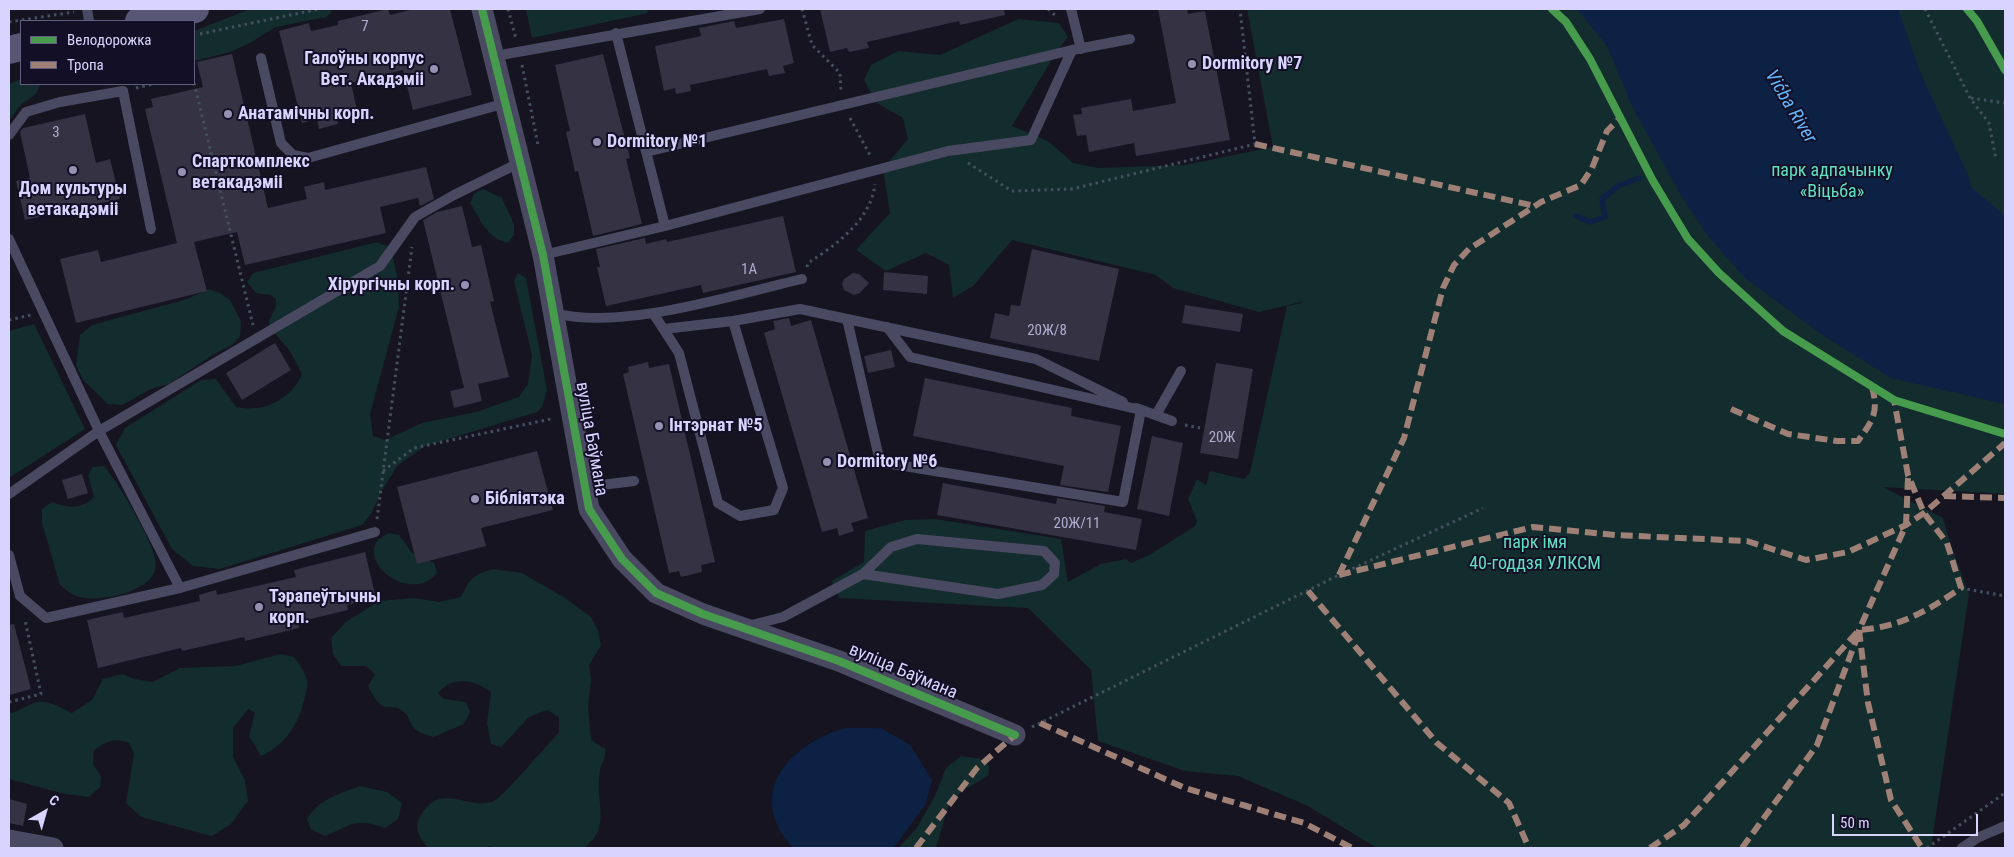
<!DOCTYPE html>
<meta charset="utf-8">
<style>
body{margin:0}
#map{position:relative;width:2014px;height:857px;overflow:hidden;background:#161421;font-family:"Roboto Condensed",sans-serif}
canvas{display:block}
.frame{position:absolute;inset:0;border:10px solid #d9d4ff;pointer-events:none}
.legend{position:absolute;left:20px;top:20px;width:175px;height:65px;box-sizing:border-box;background:#130f26;border:1px solid #625e7d;margin:0;padding:6px 9px;list-style:none;font-size:15px;color:#d9d4ff}
.legend li{display:flex;align-items:center;gap:10px;height:25px}
.legend b{width:25px;border:1px solid #625e7d}
.north{position:absolute;left:20px;top:787px;width:50px;height:50px;-webkit-text-stroke:4px #130f26;paint-order:stroke;rotate:38deg;font-size:14px;font-weight:700;line-height:20px;text-align:center;color:#d9d4ff}
.north::after{content:'';display:block;margin:auto;width:18px;height:22px;background:#d9d4ff;clip-path:polygon(50% 0,100% 100%,50% 72%,0 100%)}
.scale{position:absolute;left:1832px;top:814px;width:146px;height:22px;box-sizing:border-box;border:2px solid #d9d4ff;border-top:0;padding-left:6px;font-size:15px;line-height:18px;white-space:nowrap;color:#d9d4ff;-webkit-text-stroke:4px #130f26;paint-order:stroke}
</style>
<div id="map">
<canvas width="2014" height="857"></canvas>
<div class="frame"></div>
<ul class="legend">
<li><b style="height:6px;background:#469c4c"></b>Велодорожка</li>
<li><b style="height:6px;background:#9e8076"></b>Тропа</li>
</ul>
<div class="north">С</div>
<div class="scale">50 m</div>
</div>
<script>
const ctx = document.querySelector('canvas').getContext('2d');
ctx.lineJoin = 'round';
function fill(path, color) {
  ctx.fillStyle = color;
  ctx.fill(path, 'evenodd');
}
function strokePath(path, color, width, dash) {
  ctx.strokeStyle = color;
  ctx.lineWidth = width;
  ctx.lineCap = dash ? 'butt' : 'round';
  ctx.setLineDash(dash || []);
  ctx.stroke(path);
}
function label(font, color, halo, rows, align = 'center') {
  ctx.font = font + ' "Roboto Condensed",sans-serif';
  ctx.lineWidth = 4;
  ctx.setLineDash([]);
  ctx.textBaseline = 'middle';
  ctx.strokeStyle = halo;
  ctx.fillStyle = color;
  for (const [text, x, y, turn = 0] of rows) {
    ctx.save();
    ctx.translate(x, y);
    ctx.rotate((+turn || 0) * Math.PI / 180);
    ctx.textAlign = isNaN(turn) ? turn : align;
    if (halo) ctx.strokeText(text, 0, 0);
    ctx.fillText(text, 0, 0);
    ctx.restore();
  }
}
fill(new Path2D(`
 M250,9h80l2,3 -6,5 -50,10 -28,17 -18,8 -36,9v-30z
 M526,9h121l1,4 -116,25z
 M1247,9h758v485l-122,-7 60,31 8,28 18,48 -38,254h-554l-69,-42 -70,-30 -53,-5 -87,-30 -7,-71 -63,-62 -189,-10 -7,-17 32,-19 1,-31 40,-11 30,-1 126,20 7,43 33,-18 25,-5 5,4 20,-9 44,-28 2,-5 -9,-22 9,-20 9,6 4,-14 34,8 6,-6 37,-167 15,-3 -1,-1 -42,10 -86,-24 -17,-13 -144,-35 -39,46 -20,12 -4,-33 -23,-12 -40,18 -30,-21 34,-37 -7,-44 25,-30 -5,-21 -26,-15 -13,-23 7,-15 27,-14 42,4 78,-36 41,4 9,14 -11,14 -45,75 36,15 25,22 25,5 87,-3 88,-18z
 M21,79v5h18c0,13 -13,15 -20,23 -1,1 -7,10 -10,14v-37z
 M483,189l19,9 12,26v11l-6,8c-20,-4 -28,-24 -38,-40l4,-9z
 M377,242l10,4 5,7 6,28 1,26 -29,107 3,22 12,4 37,-17 54,-11 43,-15 9,-13 4,-29 -18,-74 4,-8 8,5 21,112 -5,17 -5,5 -112,34 -28,20 -17,28 -9,20 -9,11 -142,44 -27,-3 -21,-17 -56,-104 9,-17 76,-48 15,-1 20,28c27,6 55,-7 66,-33l-12,-23 -20,-23 -1,-7 7,-15v-7l-6,-4 -14,-2 -9,-11 6,-9z
 M209,289l11,4 10,7 11,21 -1,15 -8,9 -18,9 -45,30 -18,5 -29,16 -14,-1 -25,-24 -7,-15 4,-30 12,-10 95,-26z
 M34,324l51,105 -76,49v-147z
 M104,466c13,15 52,79 52,98 1,28 -59,40 -80,32 -6,-2 -12,-8 -16,-11l-18,-62v-14l10,-7c15,6 30,8 42,-5l-6,-22 5,-8z
 M389,533l10,2 12,17 23,11 3,10c-25,29 -71,-4 -62,-28 2,-6 9,-9 14,-12z
 M494,569l28,4 43,25 26,19 7,13 3,16 -12,19 2,14 -3,28 3,33 14,9c2,8 -4,14 -5,22 -6,30 13,55 -16,77h-86l-9,-2 -5,2h-56c-9,-11 -15,-20 -7,-33 20,-34 46,-4 73,-14 9,-4 55,-58 65,-69v-15l-12,-7 -18,7 -28,30 -10,-3 -4,-21 4,-31c-17,-13 -40,-17 -53,2l6,5 22,3 4,10 -6,12 -31,13c-5,-2 -14,-4 -18,-8 -5,-4 -5,-12 -10,-16 -17,-15 -20,8 -37,-27l7,-12 -9,-8h-25l-8,-12 -2,-16 15,-16 33,-21 35,-3 25,4 22,-5c10,-20 12,-22 33,-28z
 M280,654l14,3c6,8 11,15 13,24 1,5 -1,10 -2,15 -5,26 -19,49 -44,60l-12,-20 6,-23 -7,-4 -15,19v29l12,23 3,21 -17,23 -19,12 -71,-19 -15,-14 8,-49 -5,-11c-14,-6 -22,-2 -35,7l-1,14 8,12 -1,11 -11,10 -24,-3 -56,-15v-66c11,-1 18,-9 29,-11 11,-2 24,6 34,11l20,-13 11,-21 19,-5 12,5 19,3 27,-14 56,-2z
 M961,756l20,3 8,7 -1,10 -26,15 -14,16 -12,41h-38l18,-19 19,-33 11,-28z
 M360,786l27,6 15,11 -4,16 -13,9c-31,-11 -32,-3 -60,8l-14,-7 -4,-10c12,-20 32,-25 53,-33z`), '#132c2d');
fill(new Path2D(`
 M1577,9h321l23,65 47,101 3,12 34,29v188l-114,-26 -70,-44 -76,-56 -37,-42 -27,-40 -48,-88 -26,-62z
 M881,728l29,17 22,35 -6,23 -30,42 -6,3h-97c-5,-7 -12,-14 -15,-22 -22,-47 21,-83 61,-96 12,-4 29,-1 42,-2z`), '#0d2144');
strokePath(new Path2D(`
 M1576,216l14,6 15,-5 -3,-18 16,-13 21,-8`), '#0d2144', 5.5);
fill(new Path2D(`
 M388,9l2,6 24,-6h36l22,86 -59,15 -10,-40 -52,13 6,27 -21,5 2,9 -19,5 -2,-10 -15,4 -23,-92 30,-8 2,8 27,-6v-4z
 M820,9h184l1,6 -45,10 -1,-4 -92,21 2,6 -20,4 -2,-4 -17,4z
 M1158,9h29l1,5 17,-3 25,129 -94,16 -2,-13 -45,9 -3,-17 -9,1 -4,-21 9,-1 -1,-6 50,-9 2,12 43,-8z
 M784,19l10,44 -11,3 2,7 -16,3 -2,-7 -77,16 1,6 -15,3 -1,-6 -11,3 -9,-45 46,-10 -2,-8 35,-7 2,7z
 M232,54l36,154 39,-9 -3,-12 20,-5 1,8 101,-23 8,32 -14,7 -2,-8 -38,9 6,26 -141,32 -8,-33 -43,10 13,49 -131,32 -16,-64 38,-9 3,12 76,-19 -32,-134 8,-2 -2,-8 52,-12 -6,-25z
 M603,54l27,104 -4,1 16,65 -49,12 -15,-65 -3,1 -9,-40 4,-1 -15,-66z
 M85,114l11,49 14,-4 10,40 -95,21 -9,-39 14,-3 -10,-46 3,-4z
 M462,206l10,41 9,-2 13,56 -4,1 19,75 -31,7 4,17 -28,7 -4,-17 14,-3 -41,-168 14,-8z
 M783,216l13,56 -93,21 -2,-8 -95,21 -9,-39h3l-4,-18 49,-11 1,6 20,-5 1,3z
 M1032,249l87,20 -20,92 -109,-23 5,-25 14,3 2,-11 9,1z
 M884,272l44,4 -1,18 -44,-4z
 M853,273l6,1 10,9 -9,10 -6,2 -10,-5 -2,-6 2,-5z
 M1185,305l58,9 -3,18 -58,-9z
 M789,318l2,8 20,-6 57,198 -17,5 3,8 -15,5 -2,-8 -15,4 -58,-199 11,-4 -2,-8z
 M275,343l16,27 -49,30 -16,-27z
 M891,350l4,17 -27,6 -4,-17z
 M648,362l1,6 20,-4 46,198 -14,3 1,7 -21,5 -2,-6 -10,2 -46,-199 6,-2 -1,-5z
 M1216,363l37,6 -15,90 -38,-6z
 M925,378l147,30 -1,8 50,10 -13,66 -48,-7 4,-19 -151,-30z
 M1152,436l31,7 -14,73 -32,-7z
 M537,451l16,59 -72,18 5,18 -69,18 -20,-77z
 M82,474l6,19 -20,6 -6,-19z
 M943,483l113,21 1,-6 48,8 -1,6 38,7 -6,31 -199,-35z
 M365,552l11,46 -29,7 1,5 -50,12 1,6 -54,13 -1,-4 -62,14 -1,-3 -83,20 -11,-48 36,-8 1,6 76,-17 -1,-6 17,-5 1,5 79,-18 -2,-7z
 M14,624l17,65 -22,6v-70z
 M9,799l18,5 -4,22 -14,-3z`), '#343243');
strokePath(new Path2D(`
 M508,9l8,30
 M802,9l10,36 28,28 1,19
 M1048,9l9,8
 M1552,9l14,13 24,37 63,122 35,58 31,34 64,58 111,69 111,34
 M1925,9l45,89 19,25 7,36
 M1967,9l10,12 28,49
 M9,22l65,-10
 M200,34l119,-25
 M522,65l16,80
 M194,83l59,242
 M136,88l17,-4
 M1971,98l34,5
 M850,118l21,39
 M968,163l44,28 60,-2 183,-45 -15,-135
 M807,267l1,-4c28,-18 63,-43 67,-79
 M9,320l22,-5
 M1185,425l15,3
 M383,471l31,-23 137,-29
 M377,519l35,-272
 M1961,588l44,8
 M9,702l32,-8 -16,-74
 M1032,727l307,-152 144,-67
 M1927,848l78,-55`), '#44505f', 3, [2.5, 4]);
strokePath(new Path2D(`
 M87,9l2,12
 M1071,9l10,40
 M616,33l49,193
 M495,56l265,-47
 M261,58l20,85 12,12 15,3 198,-55
 M9,135l17,-23 34,-10 63,-11 28,138
 M646,152l426,-102
 M9,239l90,192 81,157
 M543,255l122,-29 283,-75 83,-11 41,-90 58,-11
 M553,313c70,18 179,-18 249,-34
 M653,313l26,40 39,150 22,13 34,-6 9,-22 -50,-167 -69,8
 M847,319l33,143 243,40 18,-92 -231,-53 -23,-30
 M733,321l67,-12 47,10 189,40 87,43
 M1136,408l36,13
 M1156,415l25,-44
 M585,487l49,-6
 M9,494l90,-63 281,-165 35,-49 39,-22 67,-33
 M9,555l11,41 26,22 134,-30 195,-56
 M748,626l35,-9 80,-43 135,20 44,-9 12,-11 1,-11 -11,-12 -127,-12 -26,8 -28,27
 M1962,848l15,-10 28,-12`), '#4a4962', 10);
strokePath(new Path2D(`
 M482,9l61,246 46,254 33,50 34,34 47,21 136,47 176,74
 M9,840l44,8`), '#4a4962', 21);
strokePath(new Path2D(`
 M139,21l56,-12
 M9,50l12,-3`), '#575674', 28);
strokePath(new Path2D(`
 M1255,144l280,62
 M1731,409l57,25 49,7h21c15,-21 21,-29 14,-54
 M1908,478l-2,47 -47,105 9,73 23,97 31,48
 M1944,496l61,2
 M1339,575l194,-48 82,8 132,6 59,19 42,-8 58,-27 18,-12 81,-70
 M1339,575l65,-137 39,-150 11,-23 15,-16 72,-47 40,-17 11,-17 15,-37 14,-14
 M1308,591l129,152 72,60 20,45
 M1040,723l145,65 119,35 48,25
 M916,848l61,-80 38,-33
 M1650,848l34,-23 175,-195c42,-3 68,-19 102,-42l-14,-45 -23,-30 -16,-38 -14,-75
 M1742,848l75,-103 41,-110`), '#9e8076', 6, [12, 6]);
strokePath(new Path2D(`
 M482,9l61,246 46,254 33,50 34,34 47,21 136,47 176,74
 M1552,9l14,13 24,37 63,122 35,58 31,34 64,58 111,69 111,34
 M1967,9l10,12 28,49`), '#469c4c', 8);
for (const [x, y, r, color] of [
 [1192,64,5,"#9591b1"],
 [434,69,5,"#9591b1"],
 [228,114,5,"#9591b1"],
 [597,142,5,"#9591b1"],
 [73,170,5,"#9591b1"],
 [182,172,5,"#9591b1"],
 [465,285,5,"#9591b1"],
 [659,426,5,"#9591b1"],
 [827,462,5,"#9591b1"],
 [475,499,5,"#9591b1"],
 [259,607,5,"#9591b1"]
]) {
  const dot = new Path2D();
  dot.arc(x, y, r, 0, 2 * Math.PI);
  ctx.fillStyle = color;
  ctx.fill(dot);
  strokePath(dot, '#130f26', 2);
}
label('15px', '#b0acd0', null, [
 ["7",365,27],
 ["3",56,133],
 ["1А",749,270],
 ["20Ж/8",1047,331],
 ["20Ж",1222,438],
 ["20Ж/11",1077,524]
]);
label('bold 18px', '#d9d4ff', '#130f26', [
 ["Галоўны корпус",424,59,"right"],
 ["Вет. Акадэміі",424,80,"right"],
 ["Dormitory №7",1202,64],
 ["Анатамічны корп.",238,114],
 ["Dormitory №1",607,142],
 ["Спарткомплекс",192,162],
 ["ветакадэміі",192,183],
 ["Дом культуры",73,189,"center"],
 ["ветакадэміі",73,210,"center"],
 ["Хірургічны корп.",455,285,"right"],
 ["Інтэрнат №5",669,426],
 ["Dormitory №6",837,462],
 ["Бібліятэка",485,499],
 ["Тэрапеўтычны",269,597],
 ["корп.",269,618]
], 'left');
label('18px', '#5fe0c0', '#130f26', [
 ["парк адпачынку",1832,171],
 ["«Віцьба»",1832,192],
 ["парк імя",1535,543],
 ["40-годдзя УЛКСМ",1535,564]
]);
label('18px', '#d9d4ff', '#130f26', [
 ["вуліца Баўмана",591,439,80],
 ["вуліца Баўмана",903,672,23]
]);
label('italic 19px', '#62b6ff', '#130f26', [
 ["Vićba River",1790,107,59]
]);
</script>
